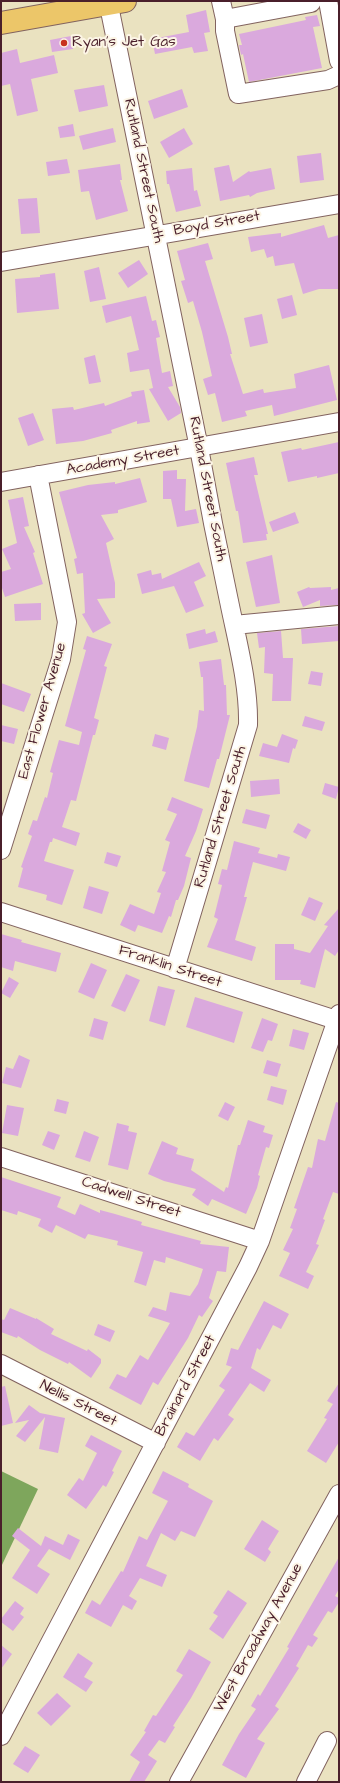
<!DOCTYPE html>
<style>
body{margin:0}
#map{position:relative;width:340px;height:1783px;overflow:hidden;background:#eae2c0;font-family:"Architects Daughter",sans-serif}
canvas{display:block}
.frame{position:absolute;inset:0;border:2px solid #4a1f2b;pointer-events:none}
</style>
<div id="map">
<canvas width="340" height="1783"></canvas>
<div class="frame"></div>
</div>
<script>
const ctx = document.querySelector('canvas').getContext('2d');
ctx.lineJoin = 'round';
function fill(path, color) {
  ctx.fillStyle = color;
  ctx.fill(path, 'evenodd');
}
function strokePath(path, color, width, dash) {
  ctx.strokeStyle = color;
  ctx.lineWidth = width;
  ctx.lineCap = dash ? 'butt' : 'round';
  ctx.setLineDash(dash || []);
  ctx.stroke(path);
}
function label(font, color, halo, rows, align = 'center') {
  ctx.font = font + ' "Architects Daughter",sans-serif';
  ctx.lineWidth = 4;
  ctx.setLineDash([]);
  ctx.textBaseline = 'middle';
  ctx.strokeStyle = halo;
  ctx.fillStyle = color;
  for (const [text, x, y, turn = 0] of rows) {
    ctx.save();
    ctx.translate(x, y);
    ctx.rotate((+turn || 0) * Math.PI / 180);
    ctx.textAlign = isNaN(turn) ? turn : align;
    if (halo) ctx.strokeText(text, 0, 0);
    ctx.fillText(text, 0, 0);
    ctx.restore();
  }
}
fill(new Path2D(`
 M1,1471l37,18 -37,78z`), '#7ea65c');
fill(new Path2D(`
 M206,10l4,22 -6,1 4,18 -14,2 -2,-6 -37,7 -3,-15 37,-7 -3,-17z
 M317,15l3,11 -7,1 9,41 -73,14 -6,-28 -2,1 -2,-10h3l-3,-11 67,-14 -1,-3z
 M71,36l2,13 -21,3 -2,-12z
 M17,49l3,14 34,-8 4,18 -27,6 7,32 -21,5 -7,-32 -9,2v-33z
 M104,85l4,21 -29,6 -5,-22z
 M182,89l6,18 -34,12 -6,-18z
 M73,124l2,12 -15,2 -2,-11z
 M113,128l3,14 -33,8 -4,-14z
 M184,128l9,16 -24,14 -9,-16z
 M321,153l3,27 -24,3 -3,-27z
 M67,159l3,14 -22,3 -2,-14z
 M120,164l2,16h-2l8,31 -32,9 -7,-29 -8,1 -3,-22z
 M229,165l4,17 16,-11 1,1 21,-4 4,21 -18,4 -7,4 -1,-2 -29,6 -6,-33z
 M192,168l2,23 3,-1 4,16 -25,6 -7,-28h-2l-1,-13z
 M37,198l3,35 -19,1 -3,-35z
 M324,225l4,13 11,-3v54h-20l-16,5 -9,-31 -19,3 -2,-10 -6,2 -3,-9 -13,3 -3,-15 33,-4v4z
 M208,243l5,16 -8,2 23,76 4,17h-2l13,40 20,-5 1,4 32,-5 -2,-14 35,-9 8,35 -63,16 -2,-11 -27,6 2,5 -25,6 -7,-29 -7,2 -5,-16 9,-3 -10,-44 -9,-31 -5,2 -7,-22 4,-1 -8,-29z
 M139,260l9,14 -20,14 -10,-15z
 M99,267l7,32 -16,3 -6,-31z
 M55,273l4,36 -42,4 -2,-34 25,-2v-2z
 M292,295l5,20 -15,4 -5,-20z
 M146,296l6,25 4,-1 4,17 -4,1 6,35 8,-2 3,15 -5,1 12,20 1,6 -13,8 -19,-32 4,-1 -4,-19 -19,3 -3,-19 12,-3 -8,-34 -25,7 -4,-17z
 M262,314l6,29 -18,4 -6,-29z
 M95,355l6,27 -12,2 -5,-26z
 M144,390l6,32 -13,2v-3l-26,9 1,3 -29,8 -27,3 -4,-35 21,-2 1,3 30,-7 1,3 27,-10 -1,-4z
 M33,413l11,27 -16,6 -10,-28z
 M339,442v31l-22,5v-2l-29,6 -7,-30 20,-4 1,2z
 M254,457l4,18h-4l14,59h-2l1,6 -24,3 -5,-32h-2l-10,-48z
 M177,470v9h9l-1,32 11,-2 3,14 -22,4 -6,-28h-8v-28z
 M140,478l7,24 -29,8v3l-17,2 13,24 -8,4 9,40v15l-18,1 14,24 -18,10 -11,-19 3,-1 -2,-40 -6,1 -3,-15 3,-1 -18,-66 29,-7 27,-3v2z
 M23,497l6,29 -5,1 11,25 -2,1 10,31 -38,13 -4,-12v-13l10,-3 -9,-20 15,-6 -9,-43z
 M295,512l4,11 -26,9 -4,-10z
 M272,555l8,48 -24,4 -10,-45z
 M199,562l7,14 -12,6 10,24 -18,7 -12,-27 -32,8 -5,-20 14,-4 1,5 9,-2 1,6z
 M309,587l1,1 21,-1v3l8,-2v17l-19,1v-6l-17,7 -6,-15z
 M41,603v17l-26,1 -1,-17z
 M339,626v15l-37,3 -1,-15z
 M205,629l1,5 9,-3 3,11 -29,7 -3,-15z
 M281,631l2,27h10l-2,43h-19l1,-27 -9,-1 1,-26 -6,1 -2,-15z
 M87,636l25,8 -8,22 3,1 -13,51 5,2 -4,15h-2l-17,66 -5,-1 -9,27 18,6 -4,13 -23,-8 -1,4h-2l-6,19 30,9 -12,35 -16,-5 1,-5 -29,-8 5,-19 -2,-1 11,-31 -4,-2 5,-14 4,1 8,-24 2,1 6,-25 -3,-1 9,-32 20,5 3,-13 -17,-6 21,-76 -3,-1z
 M221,659l3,26h2l1,30h3l-11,44h-2l-8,29 -25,-7 13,-54 2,-17 5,1 -1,-34h-2l-2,-15z
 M311,671l12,2 -2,13 -13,-2z
 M1,683l30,11 -7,18 -23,-8z
 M305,716l20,6 -3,9 -20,-5z
 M1,725l17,4 -4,15 -13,-3z
 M155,734l14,4 -3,12 -14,-4z
 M282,734l16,6 -3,9 -2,-1 -4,15 -30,-7 4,-13 14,4z
 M279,779l1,15 -29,3 -1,-16z
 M325,783l14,4 -3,12 -14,-5z
 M172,797l31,12 -7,22 -11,25 6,2 -7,28 -6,14h-2l-5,17 -2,-1 -7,17 -24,-8 -3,7 -15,-7 10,-21 24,10 7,-21 -4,-1 9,-20 -4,-1 8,-29 -5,-2 12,-26 -10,-4z
 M246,809l24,6 -4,14 -24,-6z
 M298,823l13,7 -5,9 -13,-7z
 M234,841l26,7 -2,5 19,5 1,-4 12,3 -4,14 -33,-9 -9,35h3l-12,43 21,7 -4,14 -45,-14 11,-28 -4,-2 8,-32 -4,-1 4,-15 5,1z
 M107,852l14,4 -4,11 -13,-4z
 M89,886l20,6 -7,22 -19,-6z
 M309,897l14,6 -8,18 -14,-6z
 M339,908v42l-4,6 -10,-7 -10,39 -15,-4 1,-4h-26v-36h19v5l16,4 18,-27 -4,-1z
 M1,934l21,6 -1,2 40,11 -5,19 -41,-11 -2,10 -12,-4z
 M91,963l16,7 -13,29 -16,-7z
 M126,974l14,6 -15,32 -14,-6z
 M9,977l10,6 -9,15 -9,-5z
 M158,986l17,4 -10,36 -16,-5z
 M195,997l48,15 -9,31 -48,-16z
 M94,1018l14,4 -5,18 -14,-4z
 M262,1018l16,6 -6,17 -4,-1 -5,12 -12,-4z
 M293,1029l16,4 -5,17 -15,-4z
 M19,1055l11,5 -9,28 -19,-5 4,-16 7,2z
 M267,1060l14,4 -4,13 -14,-4z
 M271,1086l16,4 -4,15 -16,-5z
 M57,1099l12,3 -3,12 -12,-3z
 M225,1102l10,5 -7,14 -10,-5z
 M336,1102l3,1v91l-6,-2 -10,27 2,1 -9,24 3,1 -13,27 8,4 -6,13 -29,-13 11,-23 -7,-3 10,-21 -3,-1 7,-19 -3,-1 14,-41 4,1 6,-29 7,2z
 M7,1105l17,3 -6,28 -16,-3z
 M248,1120l17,6 -2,6 10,3 -4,13 -3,-1 -8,28 2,1 -3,12 -11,26 -34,-15 -4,7 -16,-11 4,-6 -32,-8 -16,-7 14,-33 16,7 -2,6 18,5 -3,11 33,22 2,-5 2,1 10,-43h2z
 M117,1123l12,3 -1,5 9,2 -9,37 -20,-5z
 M48,1131l12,4 -6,15 -12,-5z
 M84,1131l15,6 -9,25 -15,-5z
 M1,1177l60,20 -4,10 18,8 5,-11 20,9v-3l15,4 27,8 -1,3 60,16 -1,3 29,3 -3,25 -9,-1 -8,27 4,3 -11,16 -3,-2 -11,23 -30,47 -5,-3 -12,23 -32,-17 8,-14 9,4 14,-23 8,5 22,-37 -22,-7 5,-9 13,4 4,-19 20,4 8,-12 5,-15 -37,-12 -1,6 -11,-3 -8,26 -12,-4 9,-30 -26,-7 1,-4 -30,-7 -3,5 -29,-14 -4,8 -14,-7 3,-7 -23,-8 -1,4 -16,-5z
 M264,1301l25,13 -8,15 -8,-4 -13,25 -3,-2 -6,20 20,12 -7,12 -14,-9 -22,32 6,4 -16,22 -4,-3 -14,23 -23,-14 9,-15 8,4 31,-46 -6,-4 13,-19 -6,-2 5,-17 7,2z
 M10,1308l26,11v-1l18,11 -3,5 36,17 1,-2 13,10v4l-10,15 -22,-16 -1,2 -28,-14 -22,-14 -1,2 -16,-6v-13l3,1z
 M98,1324l17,7 -5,11 -16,-7z
 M339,1383v59l-13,21 -19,-12 20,-32 -3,-1 9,-14 -6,-3z
 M5,1386l8,37 -12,3v-39z
 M29,1405l11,8 25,5 -7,35 -19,-4 6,-32 -20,25 -9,-6 13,-16 -14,3z
 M91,1435l31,16 -10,20 2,1 -8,15 -3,-2 -17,24 -19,-14 12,-17 4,3 14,-28 -12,-7z
 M163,1471l26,13 -1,3 25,14 -18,36 -14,-6 -6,10 -14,-8 -15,33 21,9 -5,12 -22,-9 -11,18 8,5 -5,9 -9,-5 -12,22 -26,-14 7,-13 8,5 21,-34 2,1 16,-36 8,4 21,-39 -16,-8z
 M262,1520l17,11 -11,18 3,3 -6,10 -21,-13z
 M18,1528l23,18 4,-10 18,9 5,-11 12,6 -10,20 -21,-11 -12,17 13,8 -13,20 -25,-16 18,-28 -18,-14z
 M339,1557v32l-4,7 4,2v4l-7,11 -4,-2 -15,24 5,3 -6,9 -4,-2 -12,21 3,2 -24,38 4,3 -22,30 8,4 -19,35 -24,-13 17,-31 17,-25 -5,-3 7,-12 2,2 29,-48 -2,-1z
 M228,1590l19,13 -24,36 -14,-10 9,-13 -5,-3z
 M15,1601l9,7 -4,6 4,3 -11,14 -12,-9v-3z
 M1,1645l11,9 -11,15z
 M189,1649l22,13 -20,36 -18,28 2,1 -10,16 -6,-3 -11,15 9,6 -13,21h-15l11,-20 -10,-7 16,-23 -2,-1 9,-16 3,1 27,-41 -7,-4z
 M78,1653l15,10 -9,14 9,5 -7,10 -23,-15z
 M57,1693l14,13 -20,20 -14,-13z
 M25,1746l15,9 -12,18 -15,-9z`), '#daa9dd');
const minor = new Path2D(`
 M108,1l91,447c9,51 19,102 30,153 8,40 20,83 19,124l-73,244
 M221,1l4,18 86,-16 -1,-2
 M328,1l11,60
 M225,19v12l13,63 90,-14 11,-5
 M1,262l338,-58
 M1,482l338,-60
 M234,625l105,-10
 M1,850l60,-191 6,-37 -29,-147
 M1,912l338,109
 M1,1157l259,84
 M1,1364l155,79
 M1,1736l247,-469 12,-26 79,-227
 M179,1782l160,-288
 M306,1782l21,-41`);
const highway = new Path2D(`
 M1,23l124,-22`);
strokePath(minor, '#82635f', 20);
strokePath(highway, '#82635f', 24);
strokePath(minor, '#fff', 18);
strokePath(highway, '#ecc669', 22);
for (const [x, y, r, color] of [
 [64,43,4,"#c8321e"]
]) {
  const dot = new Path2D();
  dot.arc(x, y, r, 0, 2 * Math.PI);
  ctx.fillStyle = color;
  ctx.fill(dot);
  strokePath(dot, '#fcf5e5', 1.5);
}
label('15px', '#4a1f2b', '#fcf5e5', [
 ["Ryan's Jet Gas",72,43]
], 'left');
label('15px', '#4a1f2b', '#fcf5e5', [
 ["Rutland Street South",143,171,78],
 ["Boyd Street",217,224,-10],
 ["Academy Street",123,461,-10],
 ["Rutland Street South",207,489,79],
 ["East Flower Avenue",43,711,-74],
 ["Rutland Street South",221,817,-73],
 ["Franklin Street",170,967,18],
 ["Cadwell Street",131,1198,18],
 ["Brainard Street",186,1386,-62],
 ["Nellis Street",78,1404,27],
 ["West Broadway Avenue",259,1638,-61]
]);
</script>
